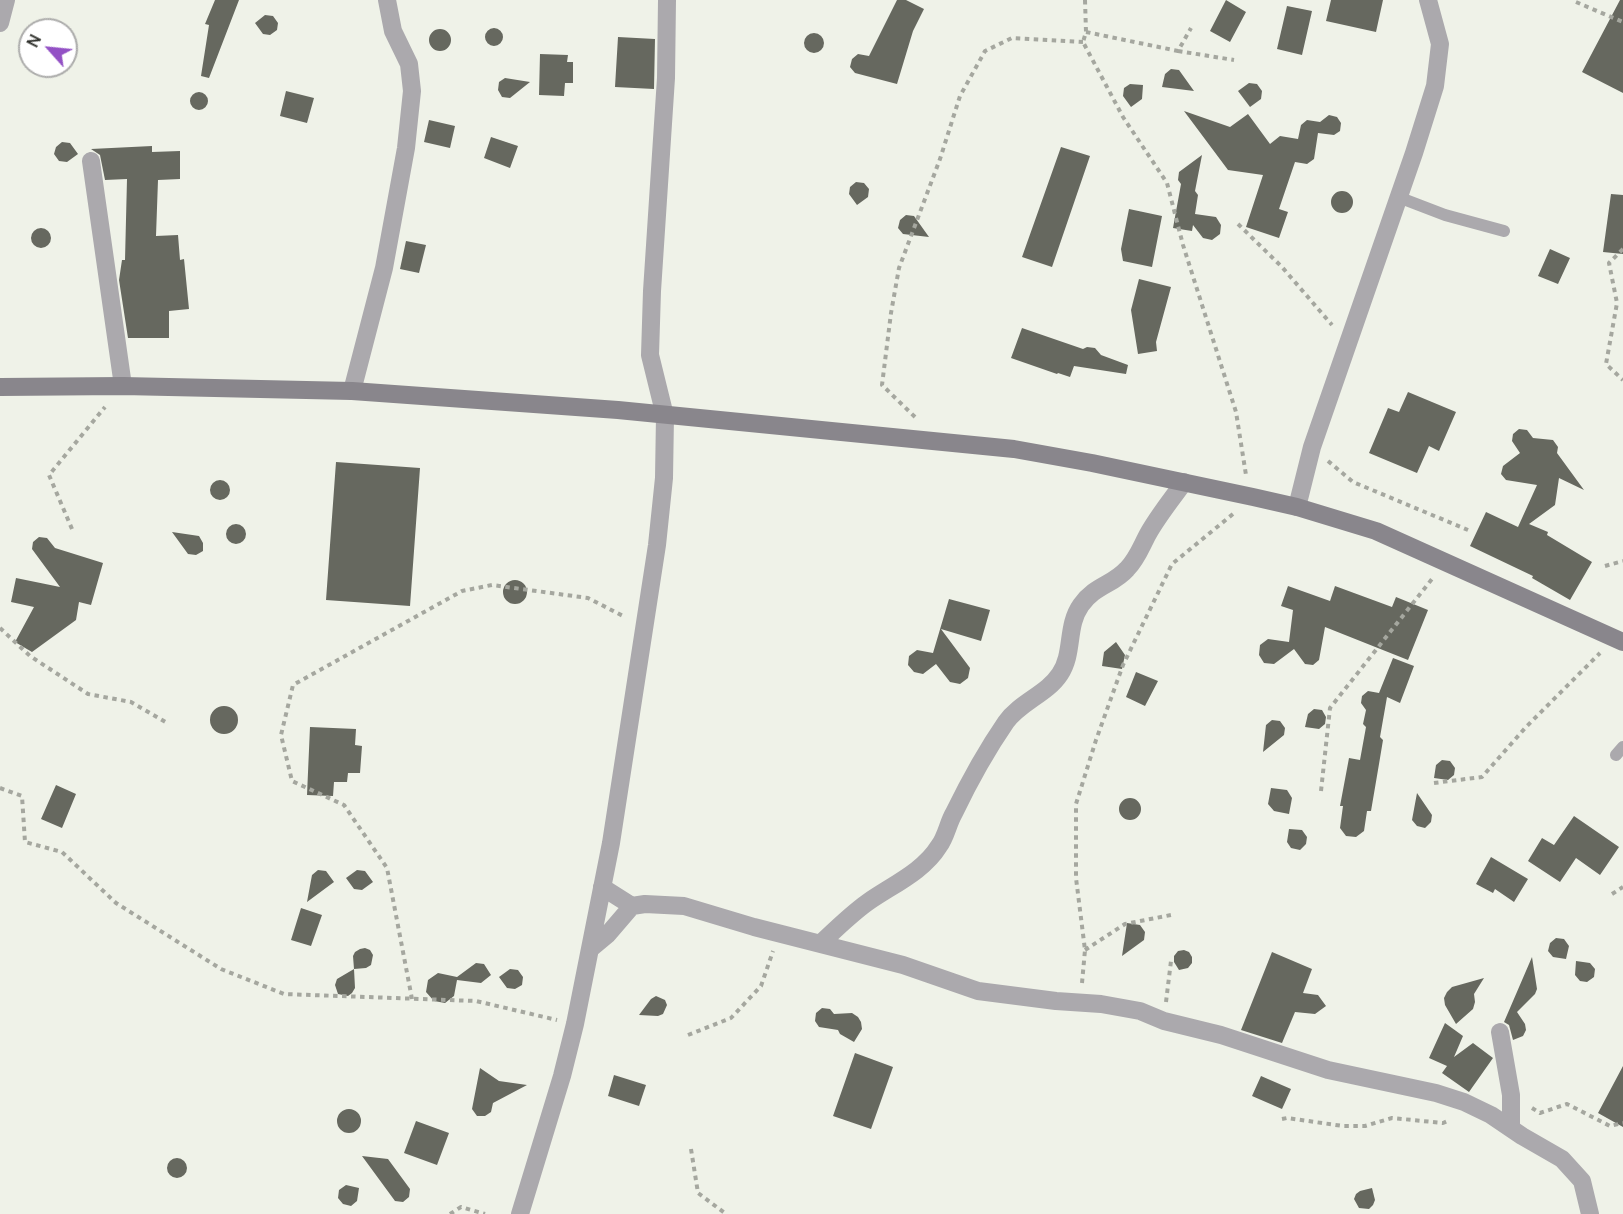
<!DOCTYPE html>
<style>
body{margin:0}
#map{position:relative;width:1623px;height:1214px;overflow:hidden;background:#eff2e8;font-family:Manrope,sans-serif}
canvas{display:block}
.north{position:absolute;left:18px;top:18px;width:60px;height:60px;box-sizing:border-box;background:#fff;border:2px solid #acacab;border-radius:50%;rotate:297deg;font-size:16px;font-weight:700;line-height:24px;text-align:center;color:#2f302c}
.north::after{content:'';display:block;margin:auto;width:21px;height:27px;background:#9351c5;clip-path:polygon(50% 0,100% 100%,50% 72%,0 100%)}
</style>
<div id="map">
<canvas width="1623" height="1214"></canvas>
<div class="north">N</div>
</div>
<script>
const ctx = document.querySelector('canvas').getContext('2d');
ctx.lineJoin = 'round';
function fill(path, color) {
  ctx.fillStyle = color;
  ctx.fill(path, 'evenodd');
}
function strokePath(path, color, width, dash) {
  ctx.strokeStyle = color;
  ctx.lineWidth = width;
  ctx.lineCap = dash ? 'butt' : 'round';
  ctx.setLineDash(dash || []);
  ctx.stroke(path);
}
fill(new Path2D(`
 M215,0h24l-30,78 -8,-2 8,-51 -4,-1z
 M897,0h9l18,9 -11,22 -16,53 -42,-11 -5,-6 2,-8 6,-5 11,2z
 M1226,0l20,12 -16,30 -20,-11z
 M1331,0h52l-7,32 -50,-11z
 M1620,0h3v93l-41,-21z
 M1287,6l25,5 -10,44 -25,-6z
 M265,15l8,1 5,7 -1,7 -7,5 -7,-1 -8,-11z
 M485 37a9 9 0 1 1 18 0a9 9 0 1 1-18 0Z
 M429 40a11 11 0 1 1 22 0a11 11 0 1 1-22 0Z
 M804 43a10 10 0 1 1 20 0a10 10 0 1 1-20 0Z
 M618,37l37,2 -1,50 -39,-2z
 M540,54l28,1 -1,7h6v21h-8l-1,13 -25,-1z
 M1171,69l8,1 15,21 -32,-4 3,-13z
 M505,78l25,4 -20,16 -8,-1 -4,-7 1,-8z
 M1249,83l8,1 5,7 -1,8 -11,8 -12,-16z
 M1130,84l13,1 -1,14 -11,8 -8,-11 1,-8z
 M286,91l28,7 -7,25 -27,-7z
 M190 101a9 9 0 1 1 18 0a9 9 0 1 1-18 0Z
 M1184,111l46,16 18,-13 22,30 10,-8 18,3 3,-14 6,-5 13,2 9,-7 8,2 4,6 -1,8 -6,4 -16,-2 -4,26 -7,5 -12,-2 -16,47 9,3 -9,26 -33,-11 17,-52 -35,-5z
 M429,120l26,6 -5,22 -26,-6z
 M491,137l27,9 -8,22 -26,-10z
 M62,142l8,1 8,11 -11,8 -8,-1 -5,-7 2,-7z
 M152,146v6l28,-1v28l-22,1 -2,56 22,-1 2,25 4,-1 5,50 -20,2v27h-41l-9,-58 3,-20h3l2,-81 -22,1 -5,-25 -9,-6z
 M1061,147l29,9 -38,111 -30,-10z
 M1202,155l-7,36 3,4 -3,19 21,3 5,8 -1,9 -8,6 -9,-2 -10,-13 -1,6 -19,-3 8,-44 -3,-4 1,-8z
 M856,182l8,1 5,6 -1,8 -11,8 -8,-11 1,-7z
 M1331 202a11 11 0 1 1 22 0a11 11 0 1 1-22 0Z
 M1611,194l12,1v59l-20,-2z
 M1129,209l33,7 -10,51 -29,-6 -2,-12z
 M906,215l8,1 15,21 -26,-3 -5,-6 2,-8z
 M31 238a10 10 0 1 1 20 0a10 10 0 1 1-20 0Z
 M406,241l20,4 -7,28 -19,-4z
 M1550,249l20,9 -12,26 -20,-8z
 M1139,279l32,8 -15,55 1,9 -19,3 -7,-44z
 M1022,328l61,21 4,-2 8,1 6,7 27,10 -2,9 -52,-8 -4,11 -12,-4 -1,1 -46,-16z
 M1408,392l48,20 -17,39 -10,-5 -12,27 -48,-20 19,-45 11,4z
 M1519,429l8,1 6,8 20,2 5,7 -1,6 27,37 -25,-12 -4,27 -26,19 19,8 -1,3 45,27 -22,38 -38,-22 1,-2 -63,-30 16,-34 32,15 19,-42 -31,-5 -5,-6 2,-8 17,-13 -8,-12 1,-7z
 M336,462l84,6 -10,138 -84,-6z
 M210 490a10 10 0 1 1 20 0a10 10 0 1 1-20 0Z
 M226 534a10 10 0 1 1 20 0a10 10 0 1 1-20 0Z
 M172,532l27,4 4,7v8l-7,4 -8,-1z
 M39,537l8,1 8,10 48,15 -12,42 -12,-3 -3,18 -44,32 -17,-10 19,-35 -23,-5 5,-24 44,9 -28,-38 1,-7z
 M503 592a12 12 0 1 1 24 0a12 12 0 1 1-24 0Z
 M1288,586l42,15 5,-15 57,21 4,-10 32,13 -20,50 -83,-33 -6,33 -6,5 -8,-1 -11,-15 -20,15 -10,-1 -5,-8 1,-10 8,-6 21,3 4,-32 -12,-4z
 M949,599l41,11 -9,31 -40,-12 29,39 -2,10 -8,6 -10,-2 -14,-18 -13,10 -9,-2 -6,-7 1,-9 8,-6 16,3z
 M1116,642l9,13 -3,14 -20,-3 2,-14z
 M1393,658l21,8 -14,37 -13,-6 -7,40 3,3 -4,24 -8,47h-4l-3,20 -8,6 -10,-1 -6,-8 3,-22h-3l9,-48 11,2 6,-33 -3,-3 3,-14 -5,-7 1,-7 6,-5 11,2z
 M1136,672l22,9 -13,25 -19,-9z
 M210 720a14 14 0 1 1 28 0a14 14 0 1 1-28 0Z
 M1314,709l8,1 4,7 -1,7 -6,5 -14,-2 3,-13z
 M1272,720l8,1 5,7 -1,7 -21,17 3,-27z
 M310,727l46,2 -1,16 7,1 -2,27h-12l-1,9h-13l-1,14 -26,-1z
 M1442,760l8,1 5,7 -1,7 -6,5 -14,-2 2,-13z
 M56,785l20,9 -14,34 -21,-9z
 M1271,788l16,2 5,8 -3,16 -15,-3 -6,-7z
 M1417,793l15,22 -1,7 -6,6 -8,-2 -5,-6z
 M1119 809a11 11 0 1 1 22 0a11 11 0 1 1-22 0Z
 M1574,816l45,31 -19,28 -24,-17 -16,24 -32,-21 14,-23 12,7z
 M1289,829l13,1 5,7 -1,7 -6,6 -9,-2 -4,-6z
 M1491,857l37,22 -14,23 -19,-13 -2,4 -17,-9z
 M318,870l8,1 8,11 -27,20 5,-27z
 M357,870l8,1 8,11 -11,8 -8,-1 -8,-11z
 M301,908l21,7 -11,31 -20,-6z
 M1127,923l13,2 5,7 -1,8 -22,16z
 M1556,938l8,1 5,7 -3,13 -13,-2 -5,-6 2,-8z
 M365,948l5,2 3,5 -2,10 -5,3 -12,1 1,19 -3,5 -4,3 -10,-2 -3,-9 2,-6 17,-10 -1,-13 2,-4 5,-3z
 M1184,950l5,2 3,5v6l-4,5 -9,2 -5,-8v-6l4,-5z
 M1272,952l40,17 -9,24 15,2 8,11 -11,8 -20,-2 -13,31 -41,-13z
 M1532,957l5,32 -2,5 -18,18 8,12 1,6 -3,6 -10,4 -4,-15 -5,-3z
 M1576,961l14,2 5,6 -1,8 -7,5 -7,-1 -5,-6z
 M476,963l8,1 7,11 -10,8 -24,-3 -3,16 -9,7 -11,-2 -8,-9 2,-12 10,-7 19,4z
 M510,969l8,1 5,7 -1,8 -7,4 -8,-1 -8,-11z
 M1484,978l-10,16 1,8 -2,7 -17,15 -11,-19 -1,-7 3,-6 5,-5z
 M656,996l9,4 2,5 -4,9 -5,2 -19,-1 12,-16z
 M822,1008l8,1 4,5 18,-1 6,4 3,5 1,7 -8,13 -14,-8 -2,-4 -19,-3 -4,-6 1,-8z
 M1445,1023l18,13 -9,21 19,-14 20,15 -24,34 -27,-19 5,-7 -18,-8z
 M855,1053l38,14 -22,62 -38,-13z
 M1623,1066v61l-25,-14z
 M480,1068l19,13 28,4 -34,18 -2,9 -6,4h-8l-5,-7z
 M614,1075l32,10 -7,21 -31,-10z
 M1261,1076l30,13 -9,20 -30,-13z
 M337 1121a12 12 0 1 1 24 0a12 12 0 1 1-24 0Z
 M416,1121l33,12 -12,32 -33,-12z
 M362,1156l26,3 22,30 -1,8 -6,5 -8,-1z
 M167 1168a10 10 0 1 1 20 0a10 10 0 1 1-20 0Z
 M346,1185l13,3 -2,13 -6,5 -8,-2 -5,-6 1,-8z
 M1372,1188l3,12 -2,5 -4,4 -10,-1 -5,-9 2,-5 4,-3z`), '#66685f');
strokePath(new Path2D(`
 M1085,0l1,32 -3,10 40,75 44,66 16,62 53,167 10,63
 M1576,2l47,20
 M1086,32l92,19 13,-23
 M1178,51l56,9
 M1238,224l44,43 50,58
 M1623,249l-14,14 8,40 -11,61 17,16
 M915,417l-33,-32 9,-72 8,-45 41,-109 20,-63 25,-45 27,-13 71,4
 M1328,461l25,21 115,48
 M72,529l-23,-54 56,-68
 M1605,566l18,-5
 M0,628l30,28 58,38 43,8 38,22
 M1434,783l48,-6 44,-50 74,-74
 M0,788l22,8 3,46 37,10 54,51 105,66 63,25 192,7 81,19
 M1321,791l9,-83 102,-129
 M1612,894l11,-7
 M1085,950l40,-26 46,-9
 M1082,983l3,-33 -9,-72v-74l20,-64 27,-75 49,-101 61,-50
 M412,999l-25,-131 -43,-63 -52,-24 -11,-46 12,-50 169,-94 30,-6 96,13 37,19
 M1166,1002l5,-41
 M688,1035l43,-17 30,-32 12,-35
 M1532,1108l8,5 27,-9 43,22 13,-3
 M1282,1119l5,-1 56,8h22l27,-8 51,5 7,-3
 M691,1149l7,44 28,21
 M450,1214l11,-7 24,7`), '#a5a79f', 4, [4.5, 4.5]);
strokePath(new Path2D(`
 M1398,197l47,18 59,16
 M1616,755l7,-8`), '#aba9ad', 12);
strokePath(new Path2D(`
 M0,23l6,-23
 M91,161l32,225
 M352,391l32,-123 22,-120 6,-57 -3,-27 -16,-33 -6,-31
 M1297,507l15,-60 102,-294 21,-67 5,-42 -12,-44
 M602,887l30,19 13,-2 39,2 70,21 149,38 75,26 78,10 45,3 39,7 24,10 57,14 107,35 108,23 28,9 27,13 31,21 40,23 20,22 8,33
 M820,944c15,-14 31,-30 48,-42 24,-17 55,-30 71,-56 7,-9 9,-23 15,-33 15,-31 32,-62 52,-91 14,-20 41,-28 54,-48 14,-21 6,-48 21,-69 14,-20 32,-20 46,-36 10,-10 14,-22 21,-35 10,-18 24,-35 36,-52
 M590,949l18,-15 24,-28
 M1500,1032l11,63v33
 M520,1214l42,-138 13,-52 36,-181 46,-298 7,-67 1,-62 -15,-61 2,-64 14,-213 1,-78`), '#aba9ad', 18);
strokePath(new Path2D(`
 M0,387l123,-1 229,5 266,19 396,39 78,14 161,34 44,10 79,24 247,111`), '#89868c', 18);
</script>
